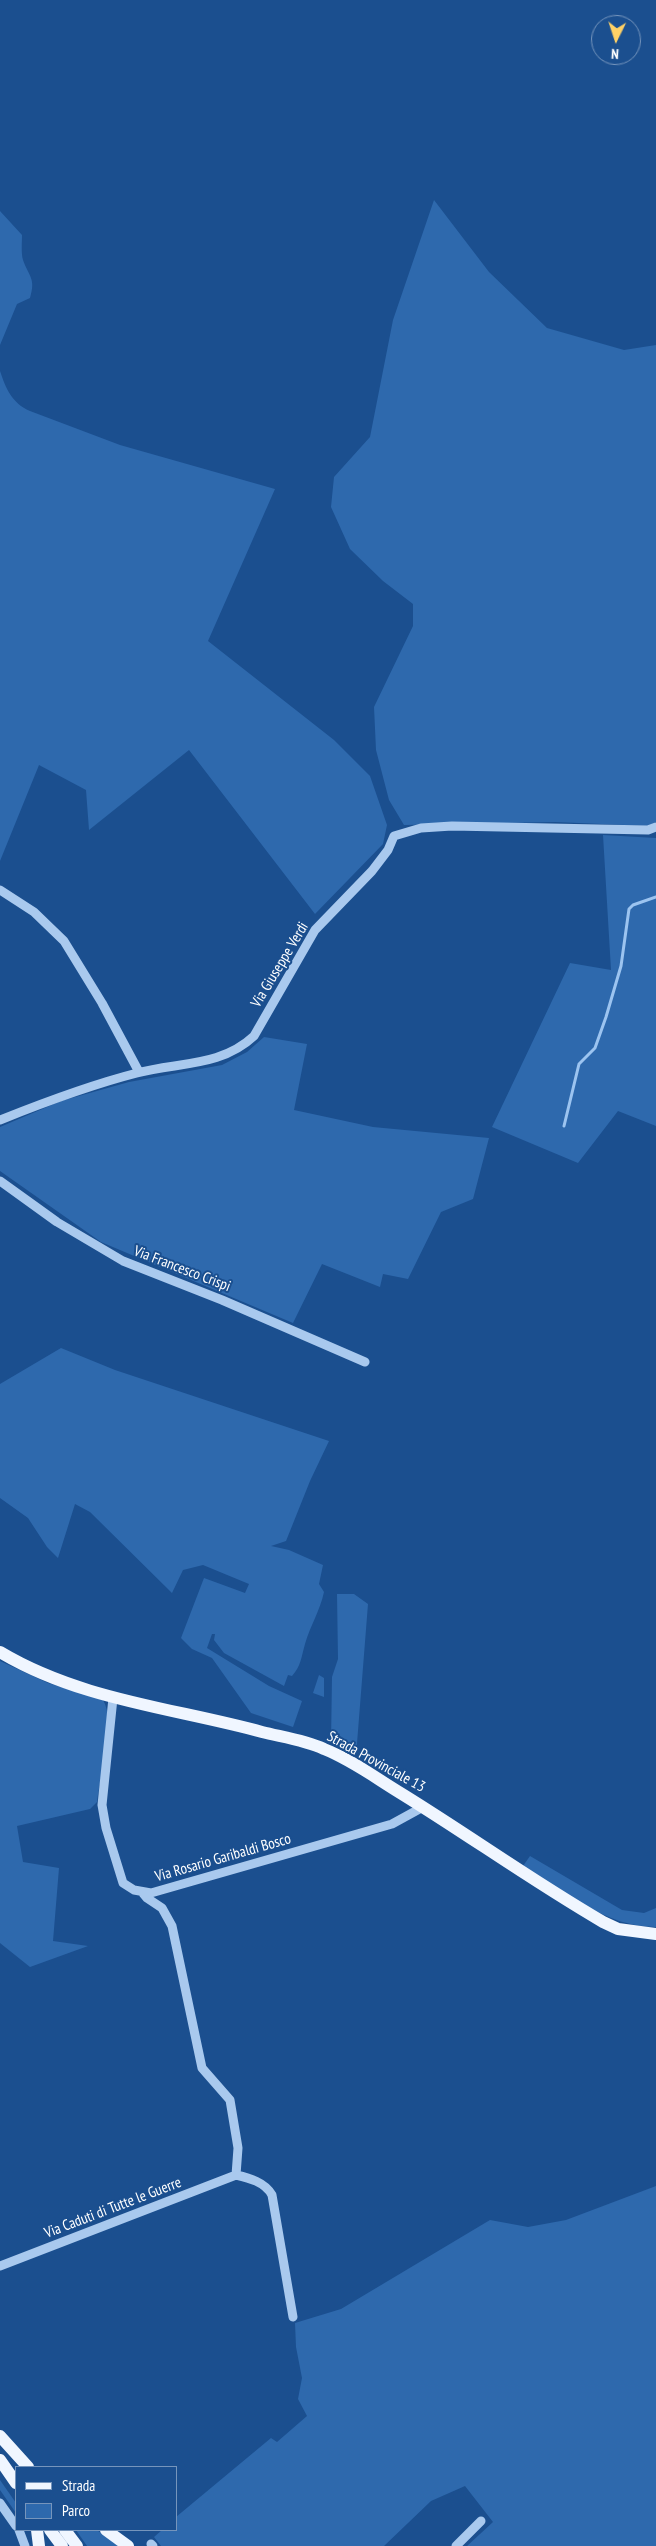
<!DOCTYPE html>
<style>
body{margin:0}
#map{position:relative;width:656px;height:2546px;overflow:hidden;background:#1b4f8f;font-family:"PT Sans Narrow",sans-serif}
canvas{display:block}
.legend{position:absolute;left:15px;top:2466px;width:162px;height:65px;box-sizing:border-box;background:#1b4f8f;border:1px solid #7695bc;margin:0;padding:6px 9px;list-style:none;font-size:15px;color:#fff}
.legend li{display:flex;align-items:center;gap:10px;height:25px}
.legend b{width:25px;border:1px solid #7695bc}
.north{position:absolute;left:591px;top:15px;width:50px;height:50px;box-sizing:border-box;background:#1b4f8f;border:1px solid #7695bc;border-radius:50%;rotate:184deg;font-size:14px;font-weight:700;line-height:20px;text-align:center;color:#fff}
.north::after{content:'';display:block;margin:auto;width:18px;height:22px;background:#ffd166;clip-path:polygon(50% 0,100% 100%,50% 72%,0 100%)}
</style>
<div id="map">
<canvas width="656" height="2546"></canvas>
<ul class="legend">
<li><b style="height:6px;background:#f0f6ff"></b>Strada</li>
<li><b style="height:14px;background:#2e69ad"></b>Parco</li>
</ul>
<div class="north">N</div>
</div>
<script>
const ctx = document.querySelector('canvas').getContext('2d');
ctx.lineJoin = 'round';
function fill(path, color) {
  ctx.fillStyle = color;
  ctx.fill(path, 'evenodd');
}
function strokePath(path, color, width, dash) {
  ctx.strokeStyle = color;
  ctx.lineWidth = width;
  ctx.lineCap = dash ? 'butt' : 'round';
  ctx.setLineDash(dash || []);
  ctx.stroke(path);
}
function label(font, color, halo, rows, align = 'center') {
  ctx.font = font + ' "PT Sans Narrow",sans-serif';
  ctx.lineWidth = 4;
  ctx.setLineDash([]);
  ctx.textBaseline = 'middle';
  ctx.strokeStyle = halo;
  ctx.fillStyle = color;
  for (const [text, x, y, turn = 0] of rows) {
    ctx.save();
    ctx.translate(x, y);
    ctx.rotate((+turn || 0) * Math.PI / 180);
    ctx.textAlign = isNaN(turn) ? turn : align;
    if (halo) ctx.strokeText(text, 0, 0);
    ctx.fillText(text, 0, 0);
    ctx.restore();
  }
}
fill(new Path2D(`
 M434,200l55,72 58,56 77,22 32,-5v477l-8,4 -93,-4 -151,3 -15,-25 -13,-50 -2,-43 39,-81v-22l-30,-23 -33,-32 -19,-42 3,-30 36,-40 23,-117z
 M0,211l22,24c0,7 -1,18 1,25 6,17 13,18 7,38l-13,6 -17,41z
 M0,371c6,18 12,32 30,40l90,34 155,44 -67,152 126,99 36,36 17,49 -4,19 -68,70 -126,-164 -100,80 -3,-40 -47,-25 -39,96z
 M603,835l53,3v288l-38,-15 -40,52 -86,-36 78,-164 41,7z
 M264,1037l43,7 -13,66 79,17 116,11 -16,61 -32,13 -33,67 -25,-5 -3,13 -58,-23 -29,59 -192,-81 -101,-71v-44l61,-26 68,-19 93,-17 25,-13z
 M61,1348l54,22 214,71 -19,40 -24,60 -15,5 18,4 34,15 -4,19 5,8c-4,19 -14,34 -19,52 -4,14 -4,22 -13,32l-4,-1 -4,11 -60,-33 -10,-13 1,-6h-3l-5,14 62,38 33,15 -9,26 -42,-14 -39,-55 -20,-9 -11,-11 23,-60 41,15 4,-9 -46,-19 -20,5 -11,23 -82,-81 -15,-8 -17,54 -11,-11 -19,-29 -28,-20v-114z
 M337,1594h17l14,10 -12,152 -25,-14 1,-65 6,-18z
 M0,1661l48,22 55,17c13,20 -3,77 -6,102l-7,7 -73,17 6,36 36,6 -6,73 35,5 -58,21 -30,-24z
 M319,1675l5,3v19l-11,-4z
 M530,1856l92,54 22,3 12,-5v19c-50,0 -91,-35 -133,-61z
 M656,2186v360h-189l26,-24 -28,-36 -34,15 -47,45h-223l-7,-9 8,-7h14v-13l95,-79 6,4 30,-26 -9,-17 4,-21 -6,-31 -1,-24 46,-14 149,-89 38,7 38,-7z
 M0,2480l16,23v10l-16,-23z
 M76,2530h21l21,16h-31z`), '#2e69ad');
strokePath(new Path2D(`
 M564,1126l15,-62 16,-16 11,-31 15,-51 8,-57 4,-4 23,-8`), '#9cc4f0', 3);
strokePath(new Path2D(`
 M0,890l34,22 30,29 38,62 37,69
 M0,1120c45,-18 90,-35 137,-47 41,-11 84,-6 117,-37l61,-106 57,-59 16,-21 6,-14 27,-8 31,-2 196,4 8,-3
 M0,1181l57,41 66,39 99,39 143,62
 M113,1698l-11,107 4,23 17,55 11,7 17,3 241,-69 31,-17
 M142,1892l5,6 15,10 10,18 30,142 28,32 8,48 -2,27
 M236,2175c13,3 29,7 36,20l21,122
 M0,2266l236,-91
 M0,2503l16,23
 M19,2530l6,16
 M151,2544l2,2
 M456,2546l25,-25`), '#a9c9ee', 9);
strokePath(new Path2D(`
 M0,1652c80,48 174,56 262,80 20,5 43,8 62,17 28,11 53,30 78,45 68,42 132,88 201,128l15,7 38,5
 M0,2436l28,31
 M0,2460l16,23
 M37,2530l2,16
 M50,2530l12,16
 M65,2530l12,16
 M106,2530l22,16`), '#f0f6ff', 12);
label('15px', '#fff', '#1b4f8f', [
 ["Via Giuseppe Verdi",280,965,-59],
 ["Via Francesco Crispi",182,1269,21],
 ["Strada Provinciale 13",376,1762,29],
 ["Via Rosario Garibaldi Bosco",223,1858,-16],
 ["Via Caduti di Tutte le Guerre",113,2208,-21]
]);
</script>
